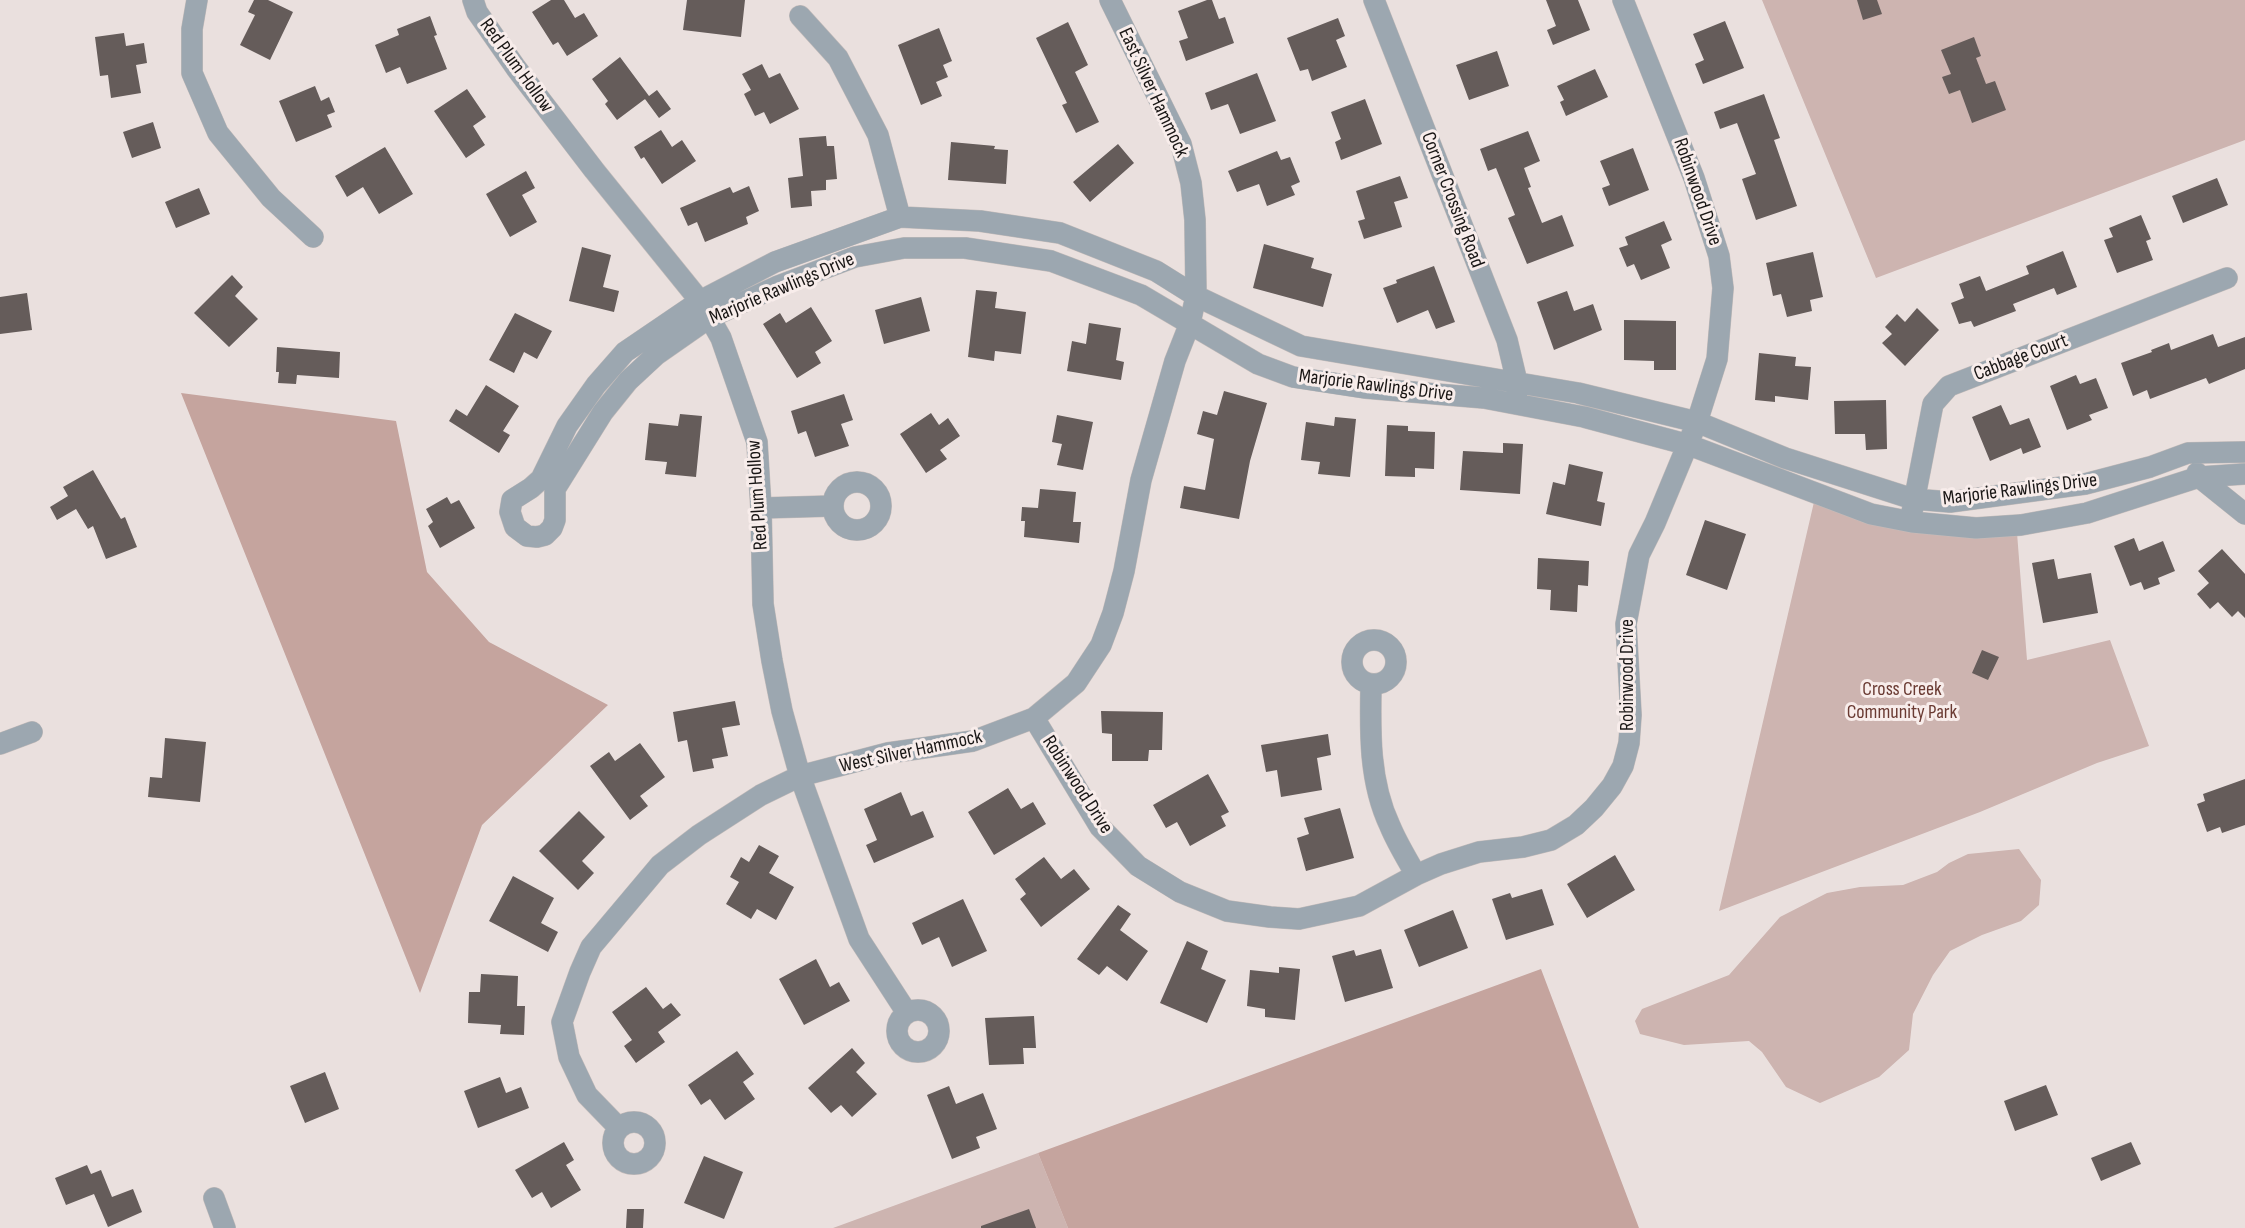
<!DOCTYPE html>
<style>
body{margin:0}
canvas{display:block;background:#eae0de}
</style>
<canvas width="2245" height="1228"></canvas>
<script>
const ctx = document.querySelector('canvas').getContext('2d');
ctx.lineJoin = 'round';
function fill(path, color) {
  ctx.fillStyle = color;
  ctx.fill(path, 'evenodd');
}
function strokePath(path, color, width, dash) {
  ctx.strokeStyle = color;
  ctx.lineWidth = width;
  ctx.lineCap = dash ? 'butt' : 'round';
  ctx.setLineDash(dash || []);
  ctx.stroke(path);
}
function label(font, color, halo, rows, align = 'center') {
  ctx.font = font + ' "Sofia Sans Condensed",sans-serif';
  ctx.lineWidth = 6;
  ctx.setLineDash([]);
  ctx.textBaseline = 'middle';
  ctx.strokeStyle = halo;
  ctx.fillStyle = color;
  for (const [text, x, y, turn = 0] of rows) {
    ctx.save();
    ctx.translate(x, y);
    ctx.rotate((+turn || 0) * Math.PI / 180);
    ctx.textAlign = isNaN(turn) ? turn : align;
    if (halo) ctx.strokeText(text, 0, 0);
    ctx.fillText(text, 0, 0);
    ctx.restore();
  }
}
fill(new Path2D(`
 M1762,0h483v140l-369,138z
 M1814,502l203,31 10,127 83,-20 39,106 -52,17 -117,49 -261,99z
 M2019,849l22,31 -2,25 -18,16 -39,14 -32,16 -17,24 -20,39 -4,36 -30,27 -59,26 -34,-16 -24,-35 -13,-11 -65,4 -44,-11 -5,-13 7,-12 87,-34 51,-58 47,-24 33,-6 43,-2 34,-13 12,-9 19,-9z
 M1038,1153l30,75h-235z`), '#cdb4b0');
fill(new Path2D(`
 M181,393l215,28 31,151 62,70 119,63 -126,120 -62,168z
 M1541,969l98,259h-571l-30,-75z`), '#c5a49e');
fill(new Path2D(`
 M254,0h14l25,12 -23,48 -30,-15 15,-30 -7,-3z
 M551,0h13l11,18 9,-5 14,23 -31,20 -9,-14 -5,3 -21,-33z
 M687,0h58l-4,37 -58,-7z
 M1207,0h5l7,19 6,-2 9,26 -48,18 -7,-20 9,-3 -10,-27z
 M1546,0h32l12,30 -37,15 -6,-15 9,-4z
 M1857,0h20l5,14 -19,6z
 M430,16l7,19 -3,1 13,33 -40,15 -7,-17 -14,6 -11,-28 24,-10 -2,-6z
 M1338,18l7,18 -9,4 11,27 -35,14 -4,-12 -8,2 -13,-33z
 M1725,21l19,47 -41,16 -8,-20 9,-4 -11,-26z
 M1068,22l20,43 -13,7 24,50 -23,11 -14,-28 5,-2 -31,-65z
 M939,28l13,33 -9,4 5,12 -12,5 6,14 -21,9 -23,-60z
 M124,33l2,13 18,-3 3,20 -11,2 5,28 -30,5 -3,-23 -8,1 -5,-39z
 M1974,37l7,19 -5,2 10,26 9,-3 11,29 -34,13 -12,-33 -11,4 -7,-17 9,-3 -10,-24z
 M1497,51l12,35 -40,14 -13,-35z
 M620,57l29,39 -32,24 -12,-16 3,-3 -16,-22z
 M762,64l7,14 11,-5 19,36 -29,15 -6,-12 -9,4 -11,-22 7,-4 -9,-16z
 M1595,69l13,28 -42,19 -6,-14 4,-2 -7,-14z
 M1257,73l19,48 -36,13 -12,-30 -17,6 -6,-17z
 M315,86l6,15 8,-4 6,15 -8,3 5,12 -36,15 -17,-41z
 M467,89l19,28 -13,9 12,19 -19,13 -32,-47z
 M657,90l14,19 -12,9 -14,-19z
 M1764,94l16,44 -6,2 23,66 -41,14 -14,-41 14,-5 -19,-51 -17,6 -6,-17z
 M1365,99l17,45 -41,16 -6,-18 6,-3 -10,-27z
 M153,122l8,26 -29,10 -9,-26z
 M661,130l11,17 10,-7 14,21 -34,23 -18,-27 -3,2 -7,-12z
 M1528,131l12,30 -16,7 7,19 -3,1 14,35 20,-8 12,31 -47,18 -19,-46 7,-3 -19,-47 -8,3 -8,-22z
 M826,136l1,10h7l3,33 -11,1v10l-15,1 1,15 -21,2 -3,-30 15,-2 -4,-38z
 M951,142l44,4 -1,3 14,1 -2,34 -58,-4z
 M1118,144l16,19 -44,39 -17,-20z
 M385,147l28,47 -34,20 -16,-27 -16,10 -12,-21z
 M1633,148l16,42 -40,16 -7,-18 8,-3 -10,-24z
 M1277,151l4,9 9,-3 10,25 -9,4 4,9 -28,11 -8,-22 -22,8 -9,-21z
 M526,171l9,17 -13,7 15,27 -27,15 -24,-43z
 M1400,176l8,22 -14,4 8,25 -38,12 -6,-18 7,-2 -9,-28z
 M2217,178l11,27 -45,18 -11,-27z
 M749,186l10,25 -13,6 2,7 -43,18 -8,-20 -9,4 -8,-18 50,-21 3,6z
 M199,188l11,26 -34,14 -11,-26z
 M2141,215l10,24 -5,2 7,19 -36,13 -13,-33 9,-3 -4,-9z
 M1664,221l8,19 -11,5 9,23 -29,12 -7,-16 -7,3 -8,-19 9,-3 -3,-8z
 M1264,244l50,14 -3,10 21,6 -9,33 -70,-19z
 M582,247l29,8 -8,32 16,4 -5,21 -45,-11z
 M2063,251l14,36 -20,8 -3,-7 -41,16 3,7 -42,16 -3,-6 -12,3 -8,-21 13,-5 -5,-14 21,-8 6,15 43,-17 -3,-8z
 M1813,252l10,45 -13,3 2,11 -25,6 -6,-23 -8,2 -7,-33z
 M1434,266l21,56 -19,7 -8,-19 -31,13 -14,-35 14,-5 -1,-3z
 M232,275l11,12 -8,9 23,23 -29,28 -35,-34z
 M976,290l21,2 -2,16 31,4 -5,42 -26,-3 -1,10 -26,-4z
 M1567,291l7,20 19,-7 9,26 -48,20 -17,-48z
 M27,293l5,37 -32,4v-37z
 M921,297l9,34 -46,13 -9,-34z
 M811,307l21,34 -17,11 6,11 -24,15 -34,-54 17,-11 6,10z
 M1917,308l22,22 -34,36 -23,-23 10,-9 -7,-7 12,-13 8,8z
 M515,313l37,18 -15,28 -13,-7 -10,21 -25,-13z
 M1624,320l52,1v49h-22v-9l-30,-1z
 M1089,323l32,5 -5,32 8,2 -3,18 -54,-9 5,-30 14,3z
 M2213,334l5,13 27,-10v32l-36,15 -3,-6 -56,21 -3,-9 -14,6 -12,-33 31,-11 -1,-2 18,-7 2,7z
 M277,347l63,5 -1,26 -42,-3 -1,9 -18,-1 1,-11h-3z
 M1759,353l37,4 -1,9 16,1 -3,33 -33,-4v6l-20,-2z
 M2076,375l4,9 16,-6 12,30 -19,7 3,5 -25,10 -17,-44z
 M486,385l33,21 -16,25 7,4 -11,18 -50,-32 7,-12 11,7z
 M1224,391l43,12 -17,58 -11,58 -59,-11 4,-22 21,4 9,-51 -17,-5 6,-23 14,4z
 M844,394l9,26 -12,4 8,22 -34,11 -9,-26 -8,3 -7,-23z
 M1886,400l1,49 -21,1 -1,-16h-30l-1,-33z
 M2001,405l9,20 19,-7 12,29 -18,7 -2,-6 -31,13 -18,-44z
 M931,413l8,12 9,-7 12,18 -20,14 7,9 -21,14 -26,-39z
 M680,414l22,2 -6,61 -31,-3 2,-12 -22,-2 4,-37 29,3z
 M1057,415l36,7 -10,48 -26,-5 5,-21 -10,-2z
 M1335,417l21,2 -6,58 -32,-3 2,-12 -19,-2 5,-38 28,4z
 M1387,425l21,1v5l27,1 -1,37 -19,-1v9l-30,-1z
 M1503,443l20,1 -3,50 -60,-4 3,-39 40,2z
 M1569,464l34,8 -6,29 8,2 -4,23 -55,-12 7,-32 12,3z
 M93,470l28,49 4,-2 12,30 -31,12 -13,-33 -5,3 -12,-20 -19,11 -7,-13 18,-11 -5,-9z
 M1040,489l36,3 -3,30h8l-2,21 -55,-6 1,-16h-4l1,-14 16,1z
 M447,497l4,7 8,-4 16,28 -35,20 -12,-22 5,-4 -7,-13z
 M1705,520l41,14 -19,56 -41,-15z
 M2134,538l5,13 24,-10 12,30 -17,7 2,6 -16,6 -3,-8 -11,4 -16,-40z
 M2222,549l23,25v44l-7,-7 -6,6 -14,-15 -8,7 -13,-15 12,-11 -11,-12z
 M1538,558l51,3 -1,25 -10,-1 -1,27 -27,-2 1,-20 -14,-1z
 M2054,559l4,20 33,-6 7,40 -55,10 -11,-60z
 M1982,650l17,7 -11,23 -16,-7z
 M735,701l5,24 -18,3 6,28 -16,3 2,9 -21,4 -6,-32 -9,2 -5,-30z
 M1101,711l62,1 -1,38h-13l-1,11h-36v-27l-10,-1z
 M1328,734l3,21 -14,3 5,32 -41,7 -4,-27 -11,2 -5,-27z
 M165,738l41,4 -6,60 -52,-5 2,-20 12,1z
 M640,743l25,34 -25,19 8,10 -18,14 -40,-54 19,-14 6,9z
 M1208,774l21,38 -8,4 5,10 -36,20 -13,-24 -11,6 -13,-23z
 M2245,779v46l-23,8 -2,-6 -13,5 -10,-28 8,-3 -2,-7z
 M1008,788l13,21 12,-7 13,22 -52,31 -26,-43z
 M901,792l10,24 12,-5 11,26 -60,26 -8,-18 11,-5 -13,-31z
 M1340,808l14,50 -48,13 -9,-33 12,-4 -5,-16z
 M579,811l26,26 -23,24 12,12 -16,17 -39,-39z
 M759,845l20,11 -10,17 25,14 -18,33 -19,-11 -6,10 -25,-15 13,-22 -9,-5 11,-20 8,5z
 M1615,855l20,35 -48,28 -20,-34z
 M1044,857l17,22 13,-10 16,20 -49,38 -21,-28 6,-5 -11,-15z
 M513,876l41,22 -13,25 17,9 -10,20 -59,-31z
 M1542,889l12,36 -48,15 -14,-41 18,-6 2,5z
 M963,899l24,52 -35,16 -13,-30 -17,8 -10,-22z
 M1118,905l13,9 -11,16 28,21 -21,30 -20,-15 -8,9 -22,-16z
 M1453,910l15,38 -49,19 -15,-37z
 M1187,941l21,10 -7,18 25,11 -19,43 -47,-20z
 M1381,949l12,39 -48,14 -13,-46 22,-6 2,6z
 M816,959l14,28 9,-5 11,19 -46,24 -25,-46z
 M1279,967l21,2 -5,51 -30,-3v-8l-18,-3 3,-36 29,3z
 M481,974l37,2 -1,30h8l-1,29 -24,-1 1,-9 -33,-2 1,-31h11z
 M646,987l17,22 8,-6 10,12 -23,17 7,10 -29,21 -12,-17 8,-6 -20,-28z
 M1034,1016l2,32h-13l1,16 -35,1 -4,-47z
 M852,1048l13,15 -9,9 21,22 -25,23 -11,-12 -10,8 -23,-25z
 M737,1051l17,23 -11,8 12,17 -30,21 -15,-21 -9,6 -13,-20z
 M325,1072l14,37 -34,14 -15,-37z
 M500,1077l6,16 15,-6 8,21 -51,20 -14,-37z
 M2046,1085l12,30 -43,16 -11,-30z
 M949,1086l7,18 27,-11 14,36 -21,8 4,11 -28,11 -25,-64z
 M564,1142l10,18 -8,5 15,25 -30,18 -9,-16 -10,6 -17,-28z
 M2131,1142l10,22 -40,17 -10,-23z
 M704,1156l39,16 -19,47 -40,-16z
 M87,1165l4,9 10,-4 11,27 21,-8 9,23 -34,15 -14,-33 -28,11 -11,-27z
 M627,1209h17l-1,19h-17z
 M1029,1209l7,19h-55v-2z`), '#655c5a');
const street = new Path2D(`
 M197,0l-5,29v44l26,60 53,65 42,39
 M473,0l4,12 39,56 78,102 106,131 21,37 36,104 4,66 2,96 9,57 10,50 18,65 59,163 48,74
 M1374,0l133,340 10,42v11
 M800,16l38,42 40,77 22,82
 M2245,452l-57,1 -38,14 -65,17 -135,18 -37,-3 -128,-41 -88,-36 -119,-29 -277,-47 -105,-50 -40,-25 -96,-38 -80,-12 -80,-4 -125,45 -75,39 -75,51 -29,33 -29,41 -26,53 -10,9 -19,12 -2,12 5,15 12,9 10,1 8,-2 7,-7 3,-8v-31l48,-77 25,-31 28,-26 53,-37 69,-32 77,-29 49,-9h61l86,13 90,34 117,69 35,13 72,11 119,10 100,19 105,28 182,69 41,8 64,6 45,-3 66,-12 112,-36 46,-3
 M2197,473l2,4 46,37
 M833 506a24 24 0 1 1 48 0a24 24 0 1 1-48 0Z
 M761,508l71,-2
 M1912,512l21,-108 16,-18 278,-108
 M1352 662a22 22 0 1 1 44 0a22 22 0 1 1-44 0Z
 M1371,685c-1,47 -2,97 19,141 7,17 17,33 26,49
 M1034,718l66,109 38,39 42,26 47,19 43,6 29,2 60,-13 57,-31 25,-11 38,-12 44,-5 28,-7 25,-15 18,-17 18,-22 11,-20 6,-23 2,-28 -5,-91 13,-69 16,-32 42,-101 20,-63 6,-71 -4,-32 -25,-78 -71,-178
 M0,744l32,-12
 M897 1031a21 21 0 1 1 42 0a21 21 0 1 1-42 0Z
 M613 1143a21 21 0 1 1 42 0a21 21 0 1 1-42 0Z
 M619,1128l-32,-33 -18,-38 -7,-35 18,-50 11,-25 69,-82 39,-30 62,-40 39,-19 88,-23 85,-12 61,-23 42,-35 25,-38 12,-32 11,-42 17,-91 34,-119 15,-38 6,-27 -1,-76 -4,-37 -10,-39 -71,-144
 M214,1198l11,30`);
strokePath(street, '#c4bcba', 22);
strokePath(street, '#9ca7b0', 21);
label('20px', '#191615', '#f8edeb', [
 ["Red Plum Hollow",516,66,54],
 ["East Silver Hammock",1153,93,65],
 ["Robinwood Drive",1697,192,71],
 ["Corner Crossing Road",1452,200,69],
 ["Marjorie Rawlings Drive",782,289,-23],
 ["Cabbage Court",2021,358,-21],
 ["Marjorie Rawlings Drive",1376,386,7],
 ["Marjorie Rawlings Drive",2020,490,-7],
 ["Red Plum Hollow",758,495,-94],
 ["Robinwood Drive",1628,675,-90],
 ["West Silver Hammock",911,752,-12],
 ["Robinwood Drive",1077,785,57]
]);
label('20px', '#6a3a32', '#f8edeb', [
 ["Cross Creek",1902,690],
 ["Community Park",1902,713]
]);
</script>
